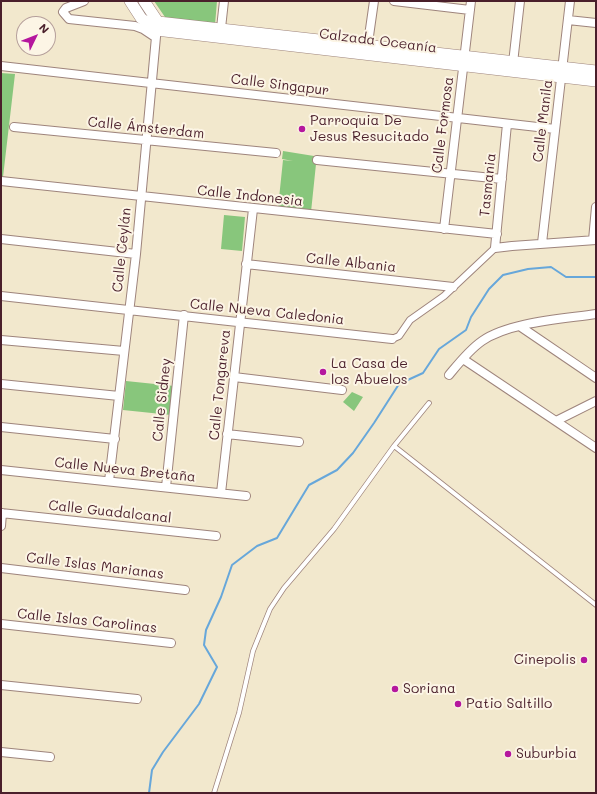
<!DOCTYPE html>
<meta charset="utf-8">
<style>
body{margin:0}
#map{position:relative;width:597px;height:794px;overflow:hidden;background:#f2e8cd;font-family:Mali,sans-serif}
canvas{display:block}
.frame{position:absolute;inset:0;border:2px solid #4a1f2b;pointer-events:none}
.north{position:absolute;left:16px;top:16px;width:40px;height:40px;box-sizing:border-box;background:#fcf5e5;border:1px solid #b59f9b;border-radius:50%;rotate:47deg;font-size:11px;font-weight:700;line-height:16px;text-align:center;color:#4a1f2b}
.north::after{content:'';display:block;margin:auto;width:14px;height:18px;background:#b5179e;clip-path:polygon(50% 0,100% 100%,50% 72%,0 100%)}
</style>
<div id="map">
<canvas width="597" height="794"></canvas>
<div class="frame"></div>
<div class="north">N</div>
</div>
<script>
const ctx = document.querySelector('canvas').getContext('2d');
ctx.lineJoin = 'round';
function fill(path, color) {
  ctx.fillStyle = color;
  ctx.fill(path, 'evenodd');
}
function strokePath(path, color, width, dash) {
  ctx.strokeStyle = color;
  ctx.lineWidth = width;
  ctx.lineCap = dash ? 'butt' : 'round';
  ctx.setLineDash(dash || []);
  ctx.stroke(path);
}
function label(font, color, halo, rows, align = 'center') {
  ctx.font = font + ' Mali,sans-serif';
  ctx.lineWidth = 4;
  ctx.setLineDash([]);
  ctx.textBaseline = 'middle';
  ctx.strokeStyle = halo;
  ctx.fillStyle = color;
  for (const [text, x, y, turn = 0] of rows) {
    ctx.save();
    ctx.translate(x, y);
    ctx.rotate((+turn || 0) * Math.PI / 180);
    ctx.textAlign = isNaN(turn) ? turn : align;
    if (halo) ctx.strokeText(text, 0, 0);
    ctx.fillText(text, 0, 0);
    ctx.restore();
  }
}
fill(new Path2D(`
 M154,1h63l-2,24 -48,-5z
 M1,73l14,1 -12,103h-2z
 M283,151l31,5v8h2l-5,48 -33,-4 5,-48 10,1 -11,-2z
 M224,215l21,2 -3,34 -21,-2z
 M126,381l48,5 -3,29 -48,-5z
 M352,392l11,5 -9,14 -11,-9z`), '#88c67c');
strokePath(new Path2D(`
 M149,793l3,-23 11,-18 36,-48 18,-37 -13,-22 2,-15 15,-33 11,-32 25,-19 20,-8 32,-53 28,-15 16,-17 21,-30 25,-39 24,-11 16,-24 27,-19 5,-13 18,-28 14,-14 25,-6 23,-2 15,10h30`), '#67a7da', 2);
const service = new Path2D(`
 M394,446l202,159
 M214,793l25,-80 14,-62 17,-42 14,-21 50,-59 60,-83 35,-43`);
const pedestrian = new Path2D(`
 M392,339l7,-3 11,-16 34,-24 51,-48`);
const minor = new Path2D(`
 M84,1l-18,7 -3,4 6,7 66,7 8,3 12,8
 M394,1l76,9
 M568,20l28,3
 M221,28l3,-27
 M367,50l7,-49
 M513,63l7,-62
 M1,66l554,63
 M507,124l-12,124 17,-2 84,-6
 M14,127l262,26
 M317,160l185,19
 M1,181l496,53
 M444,229l27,-228
 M1,239l135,15
 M593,240l3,-33
 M542,243l28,-242
 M246,264l207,23
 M1,296l391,43
 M521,327l75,51
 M1,340l123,11
 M463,359l133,89
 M449,375c10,-12 20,-25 33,-34 27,-19 81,-22 114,-27
 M234,377l108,13
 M1,384l118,12
 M556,421l40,-20
 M1,427l114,12
 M227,434l72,8
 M1,470l245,26
 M109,481l27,-227 21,-228
 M166,487l18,-172
 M221,493l32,-284
 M1,513l215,23
 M1,526l1,-13
 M1,568l184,22
 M1,624l170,19
 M1,685l136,14
 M1,752l49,5`);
const tertiary = new Path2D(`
 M130,1l11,17 15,12 440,51
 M144,1l14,21 438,49`);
strokePath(service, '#9e847c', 5.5);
strokePath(pedestrian, '#9e847c', 8);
strokePath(minor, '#9e847c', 10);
strokePath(tertiary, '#9e847c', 12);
strokePath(service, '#fff', 4);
strokePath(pedestrian, '#fff', 6);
strokePath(minor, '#fff', 8);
strokePath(tertiary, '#fff', 11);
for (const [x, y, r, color] of [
 [302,129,4,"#b5179e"],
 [323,372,4,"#b5179e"],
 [584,660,4,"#b5179e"],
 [395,689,4,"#b5179e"],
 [458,704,4,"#b5179e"],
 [508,754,4,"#b5179e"]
]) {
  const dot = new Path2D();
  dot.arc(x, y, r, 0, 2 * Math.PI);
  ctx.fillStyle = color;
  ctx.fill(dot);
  strokePath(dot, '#fcf5e5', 1.5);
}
label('14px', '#4a1f2b', '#fcf5e5', [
 ["Calzada Oceanía",378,41,7],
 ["Calle Singapur",280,85,7],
 ["Calle Manila",543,121,-83],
 ["Calle Formosa",443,125,-83],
 ["Calle Ámsterdam",146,128,6],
 ["Tasmania",488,185,-84],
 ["Calle Indonesia",250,196,6],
 ["Calle Ceylán",122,250,-84],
 ["Calle Albania",351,263,6],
 ["Calle Nueva Caledonia",267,312,6],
 ["Calle Tongareva",220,385,-84],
 ["Calle Sidney",162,400,-84],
 ["Calle Nueva Bretaña",125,470,6],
 ["Calle Guadalcanal",110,512,6],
 ["Calle Islas Marianas",95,566,7],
 ["Calle Islas Carolinas",87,621,6]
]);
label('14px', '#4a1f2b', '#fcf5e5', [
 ["Parroquia De",310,121],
 ["Jesus Resucitado",310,137],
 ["La Casa de",331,364],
 ["los Abuelos",331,380],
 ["Cinepolis",576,660,"right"],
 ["Soriana",403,689],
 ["Patio Saltillo",466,704],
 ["Suburbia",516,754]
], 'left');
</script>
